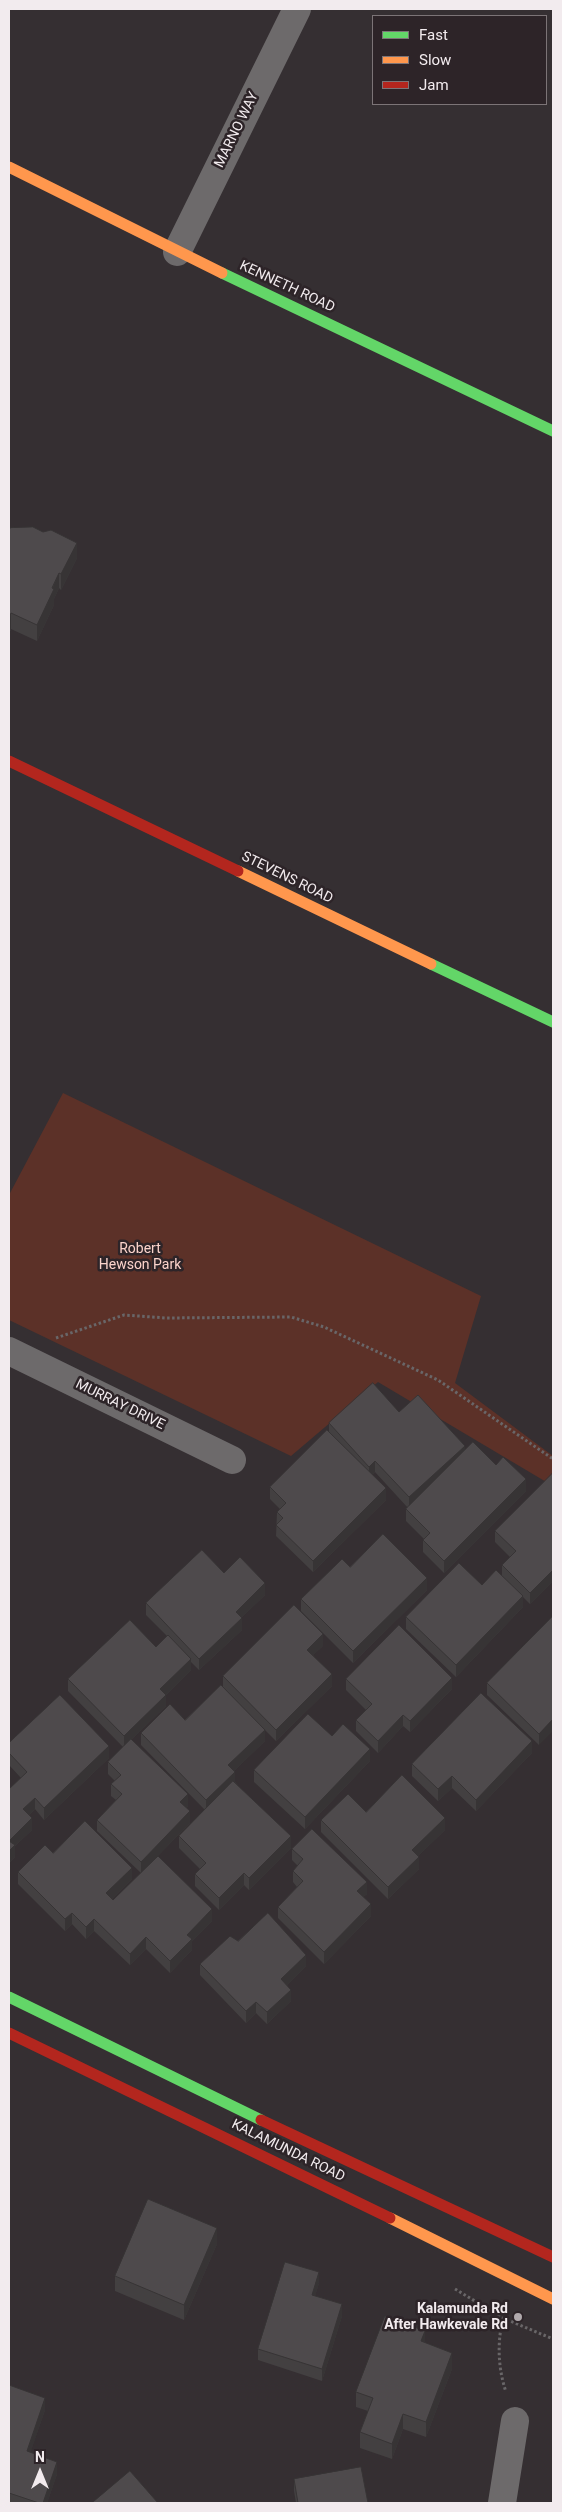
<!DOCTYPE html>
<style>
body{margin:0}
#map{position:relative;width:562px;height:2512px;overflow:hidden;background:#352f32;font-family:Roboto,sans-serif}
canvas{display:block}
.frame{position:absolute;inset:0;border:10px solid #f2ebee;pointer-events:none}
.legend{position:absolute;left:372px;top:15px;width:175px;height:90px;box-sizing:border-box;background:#2d2428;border:1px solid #7c7477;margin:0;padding:6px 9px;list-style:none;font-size:15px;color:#f2ebee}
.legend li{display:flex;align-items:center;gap:10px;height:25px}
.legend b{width:25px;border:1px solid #7c7477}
.north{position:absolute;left:15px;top:2447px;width:50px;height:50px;-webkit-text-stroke:4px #2d2428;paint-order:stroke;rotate:0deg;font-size:14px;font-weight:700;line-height:20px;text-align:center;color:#f2ebee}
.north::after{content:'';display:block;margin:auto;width:18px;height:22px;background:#f2ebee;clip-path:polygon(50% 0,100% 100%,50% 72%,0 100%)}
</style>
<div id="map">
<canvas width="562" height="2512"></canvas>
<div class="frame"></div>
<ul class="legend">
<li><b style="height:6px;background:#63d668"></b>Fast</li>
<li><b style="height:6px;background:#ff974d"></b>Slow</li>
<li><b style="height:6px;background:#b3261e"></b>Jam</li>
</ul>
<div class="north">N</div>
</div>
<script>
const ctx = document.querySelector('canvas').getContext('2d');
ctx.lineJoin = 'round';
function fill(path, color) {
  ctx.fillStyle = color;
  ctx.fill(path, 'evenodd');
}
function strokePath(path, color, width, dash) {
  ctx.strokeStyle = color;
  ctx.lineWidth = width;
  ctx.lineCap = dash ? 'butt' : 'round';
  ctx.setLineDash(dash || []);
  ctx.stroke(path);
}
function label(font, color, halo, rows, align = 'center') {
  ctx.font = font + ' Roboto,sans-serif';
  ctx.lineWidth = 5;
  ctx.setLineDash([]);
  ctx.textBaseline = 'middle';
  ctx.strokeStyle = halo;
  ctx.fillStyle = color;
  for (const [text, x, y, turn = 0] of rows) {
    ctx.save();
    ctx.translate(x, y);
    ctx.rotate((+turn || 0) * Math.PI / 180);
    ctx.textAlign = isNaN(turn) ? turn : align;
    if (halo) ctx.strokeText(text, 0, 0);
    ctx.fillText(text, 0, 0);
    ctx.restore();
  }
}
fill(new Path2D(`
 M63,1093l418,203 -26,87 98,73v30l-175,-104 -87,74 -282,-136v-125z`), '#5c3128');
strokePath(new Path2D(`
 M56,1338l68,-23 42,3 125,-1 33,10 114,53 115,79
 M455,2289l48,29 50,21
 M503,2318c-6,25 -5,50 3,74`), '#696668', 3, [2.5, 2.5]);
strokePath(new Path2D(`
 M177,252l120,-243
 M9,1351l223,109
 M502,2503l13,-82`), '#6d6a6b', 28);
strokePath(new Path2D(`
 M222,273l331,158
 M431,964l122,58
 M9,1997l252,123`), '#63d668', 11);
strokePath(new Path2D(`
 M9,167l213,106
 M238,871l193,93
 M390,2218l163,81`), '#ff974d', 11);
strokePath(new Path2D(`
 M9,761l229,110
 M9,2033l381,185
 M261,2120l292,137`), '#b3261e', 11);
fill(new Path2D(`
 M9,531l68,27 -16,32 -2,-2 -5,11v6l-17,36 -26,-12 -2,5z
 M399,1412l66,39 31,14 30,26 -82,82 -21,-21v-12l1,-1 -18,-18v-12l2,-1 -33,-36 -3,3 14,25 -73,72 -37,-36 1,-24 3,-3 -10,-10v-12l59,-55v-9z
 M553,1475v106l-23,23 -7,-7v10l-67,70 -50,-48v-12l76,-32 20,-9v-11l8,-8 -15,-15v-11z
 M224,1573l41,22 -24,23 1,12 -43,40 -8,-8v8l-25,25v11l-35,34 57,66 -2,2 4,15 -44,45 66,53 -20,20v9l-22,23 -24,-24 -16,16 -36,-34 -8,8 -14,-15 -7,7 -47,-47v-12l35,-19 79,26 -20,20 1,1 28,-27 -44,-42v-11l19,-20 -5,-4v-12l4,-3 -7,-7v-12l15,-15 -55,-56v-12l88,-32 11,-11 -21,-21v-12z
 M427,1590l-74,73 -52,-52v-12z
 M553,1616l-14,129 -52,-50v-12z
 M323,1646l-10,9 19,31 -56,55 -11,-11v11l-31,30 1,11 56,66 -42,42 -5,-5 -25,25 -24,-24v-12l5,-5 -21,-21v-12l26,-26 -64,-65v-12l44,-13 38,-34v-10z
 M346,1679l106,10 -42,43 -7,-6 -25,27 -22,-22v-11l10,-10 -20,-20z
 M332,1736l38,25 -65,68 -51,-47v-12z
 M9,1743l100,15 -65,62 -9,-11 -6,6 3,15 -17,16v11l-6,6 12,-85 -12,-13z
 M532,1753l-56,58 -24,-23 -14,13 -26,-25v-12z
 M321,1820l124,10 -27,26 1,13 -31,30 -67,-67z
 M292,1849l75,45 -4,3 8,19 -47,48 -46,-46v-11l19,-20 -4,-5v-11l5,-5 -6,-6z
 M238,1941l68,25 -19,19 4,16 -24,23 -11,-11 -10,10 -46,-48v-11z
 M217,2244l-33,76 -69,-29v-15z
 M319,2283l-4,13 27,20 -20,65 -64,-21v-11z
 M425,2343l27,26 -26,68 -23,-8 -11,30 -32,-11v-16l8,-21 -12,-4v-15z
 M9,2385l36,25 -15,43 27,21 -10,29h-38z
 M294,2479l74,24h-72l-2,-12z`), '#434041');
fill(new Path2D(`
 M77,543v15l-16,32v-16z
 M59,573v15l-5,11v6l-17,36v-16z
 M11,613v16l-2,5v-15z
 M465,1446v12l-56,51v-12z
 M375,1461v11l-6,6v-11z
 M526,1479v12l-82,82v-12z
 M386,1488v12l-73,72v-11z
 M553,1570v11l-23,23v-11z
 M427,1578v12l-74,73v-12z
 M265,1583v12l-29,28v-11z
 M523,1596v11l-67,70v-12z
 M242,1618v12l-43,40v-11z
 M323,1634v12l-16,15v-11z
 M191,1659v11l-25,25v11l-42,41v-11l36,-47z
 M332,1674v12l-56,55v-11z
 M452,1678v11l-42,43v-11z
 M403,1715v11l-25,27v-12z
 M553,1719v12l-14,14v-11z
 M265,1730v11l-37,36v-12z
 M532,1741v12l-56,58v-11z
 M109,1746v12l-65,62v-12z
 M370,1749v12l-65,68v-12z
 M235,1772v11l-29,28v-11z
 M452,1776v12l-14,13v-12z
 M188,1794v12l-8,8v-12z
 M35,1798v11l-12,12v-12z
 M190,1811v12l-49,50v-11z
 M32,1818v12l-17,16v11l-6,6v-22z
 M445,1818v12l-33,32v-12z
 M291,1836v12l-42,42v-12z
 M419,1857v12l-31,30v-12z
 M132,1868v11l-26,26v-12z
 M244,1873v12l-25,25v-12z
 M367,1882v12l-10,8v-11z
 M371,1904v12l-47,48v-12z
 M212,1909v12l-20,20v9l-22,23v-12l17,-26z
 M72,1913v11l-7,7v-12z
 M94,1919v12l-8,8v-12z
 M146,1937v12l-16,16v-11z
 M306,1955v11l-25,25v-12z
 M291,1990v11l-24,23v-12z
 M256,2002v11l-10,10v-12z
 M217,2228v16l-33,76v-15z
 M319,2272v11l-7,24v-12z
 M342,2304v12l-20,65v-12z
 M425,2331v15l-4,-5z
 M452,2353v16l-26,68v-15z
 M45,2398v12l-18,53v-12z
 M403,2414v15l-11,30v-15z
 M57,2462v12l-10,29h-4z`), '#373435');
const building = new Path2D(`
 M33,527l10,5 8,-2 26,13 -16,31 -2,-1 -7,15 2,1 -17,36 -26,-12 -2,6v-88l1,-3z
 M373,1383l26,29 19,-17 47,51 -56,51 -34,-36 -6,6 -40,-44z
 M327,1430l59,58 -73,73 -37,-36 7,-7 -6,-6 9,-9 -16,-16z
 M473,1442l23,23 7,-8 23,22 -82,82 -21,-21 7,-7 -24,-24z
 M552,1474l1,1v95l-23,23 -28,-28 14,-14 -21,-20z
 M383,1534l44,44 -74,73 -52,-52 41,-40 8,8z
 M202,1550l22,23 16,-16 25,26 -29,29 6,6 -43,41 -53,-56z
 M459,1563l23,22 14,-15 27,26 -67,69 -50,-48z
 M294,1605l29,29 -16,16 25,24 -56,56 -53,-54z
 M553,1616v103l-14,15 -52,-51z
 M130,1620l26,27 12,-12 23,24 -31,30 6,6 -42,41 -56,-57z
 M399,1625l53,53 -42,43 -7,-6 -25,26 -22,-21 16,-16 -26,-25z
 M221,1685l44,45 -37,35 7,7 -29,28 -65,-67 29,-29 15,16z
 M481,1693l51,48 -56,59 -24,-24 -14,13 -26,-25z
 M60,1695l49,51 -65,62 -9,-10 -12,11 9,9 -23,23v-52l18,-17 -18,-19v-10z
 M308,1714l24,22 11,-12 27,25 -65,68 -51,-47z
 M131,1739l57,55 -8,8 10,9 -49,51 -44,-42 25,-26 -11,-10 10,-9 -13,-13z
 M402,1775l43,43 -33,32 7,7 -31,30 -67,-67 27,-26 18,18z
 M233,1781l58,55 -42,42 -5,-5 -25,25 -24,-24 11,-11 -27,-27z
 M85,1821l47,47 -26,25 7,7 45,-44 54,53 -25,26 5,4 -22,22 -24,-24 -16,17 -36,-35 -8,8 -14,-14 -7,6 -47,-47 27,-27 8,8z
 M312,1829l55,53 -10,9 14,13 -47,48 -46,-45 25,-26 -10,-10 10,-12 -11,-10z
 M9,1841l6,4 -6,6z
 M268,1913l38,42 -25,24 10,11 -24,22 -11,-10 -10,9 -46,-47 30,-28 8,5z
 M148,2199l69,29 -33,77 -69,-29z
 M285,2262l34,10 -7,23 30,9 -20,65 -64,-20z
 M385,2316l40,15 -4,10 31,12 -26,69 -23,-8 -11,30 -32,-12 13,-34 -17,-6z
 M9,2385l36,13 -18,53 30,11 -14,41h-4l-30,-10z
 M361,2467l7,36h-70l-4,-24z
 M130,2471l28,32h-66z`);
fill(building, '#4e4a4c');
strokePath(building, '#373435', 1);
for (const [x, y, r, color] of [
 [518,2317,5,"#b0a9ac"]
]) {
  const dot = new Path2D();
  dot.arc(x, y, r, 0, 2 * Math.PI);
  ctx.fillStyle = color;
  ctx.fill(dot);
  strokePath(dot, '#2d2428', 2);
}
label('14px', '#f2ebee', '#2d2428', [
 ["MARNO WAY",237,130,-64],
 ["KENNETH ROAD",287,287,25],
 ["STEVENS ROAD",287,878,26],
 ["MURRAY DRIVE",120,1405,26],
 ["KALAMUNDA ROAD",288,2151,26]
]);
label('14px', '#fbd3cb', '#2d2428', [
 ["Robert",140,1249],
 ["Hewson Park",140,1265]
]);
label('bold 14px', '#f2ebee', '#2d2428', [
 ["Kalamunda Rd",508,2309],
 ["After Hawkevale Rd",508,2325]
], 'right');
</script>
